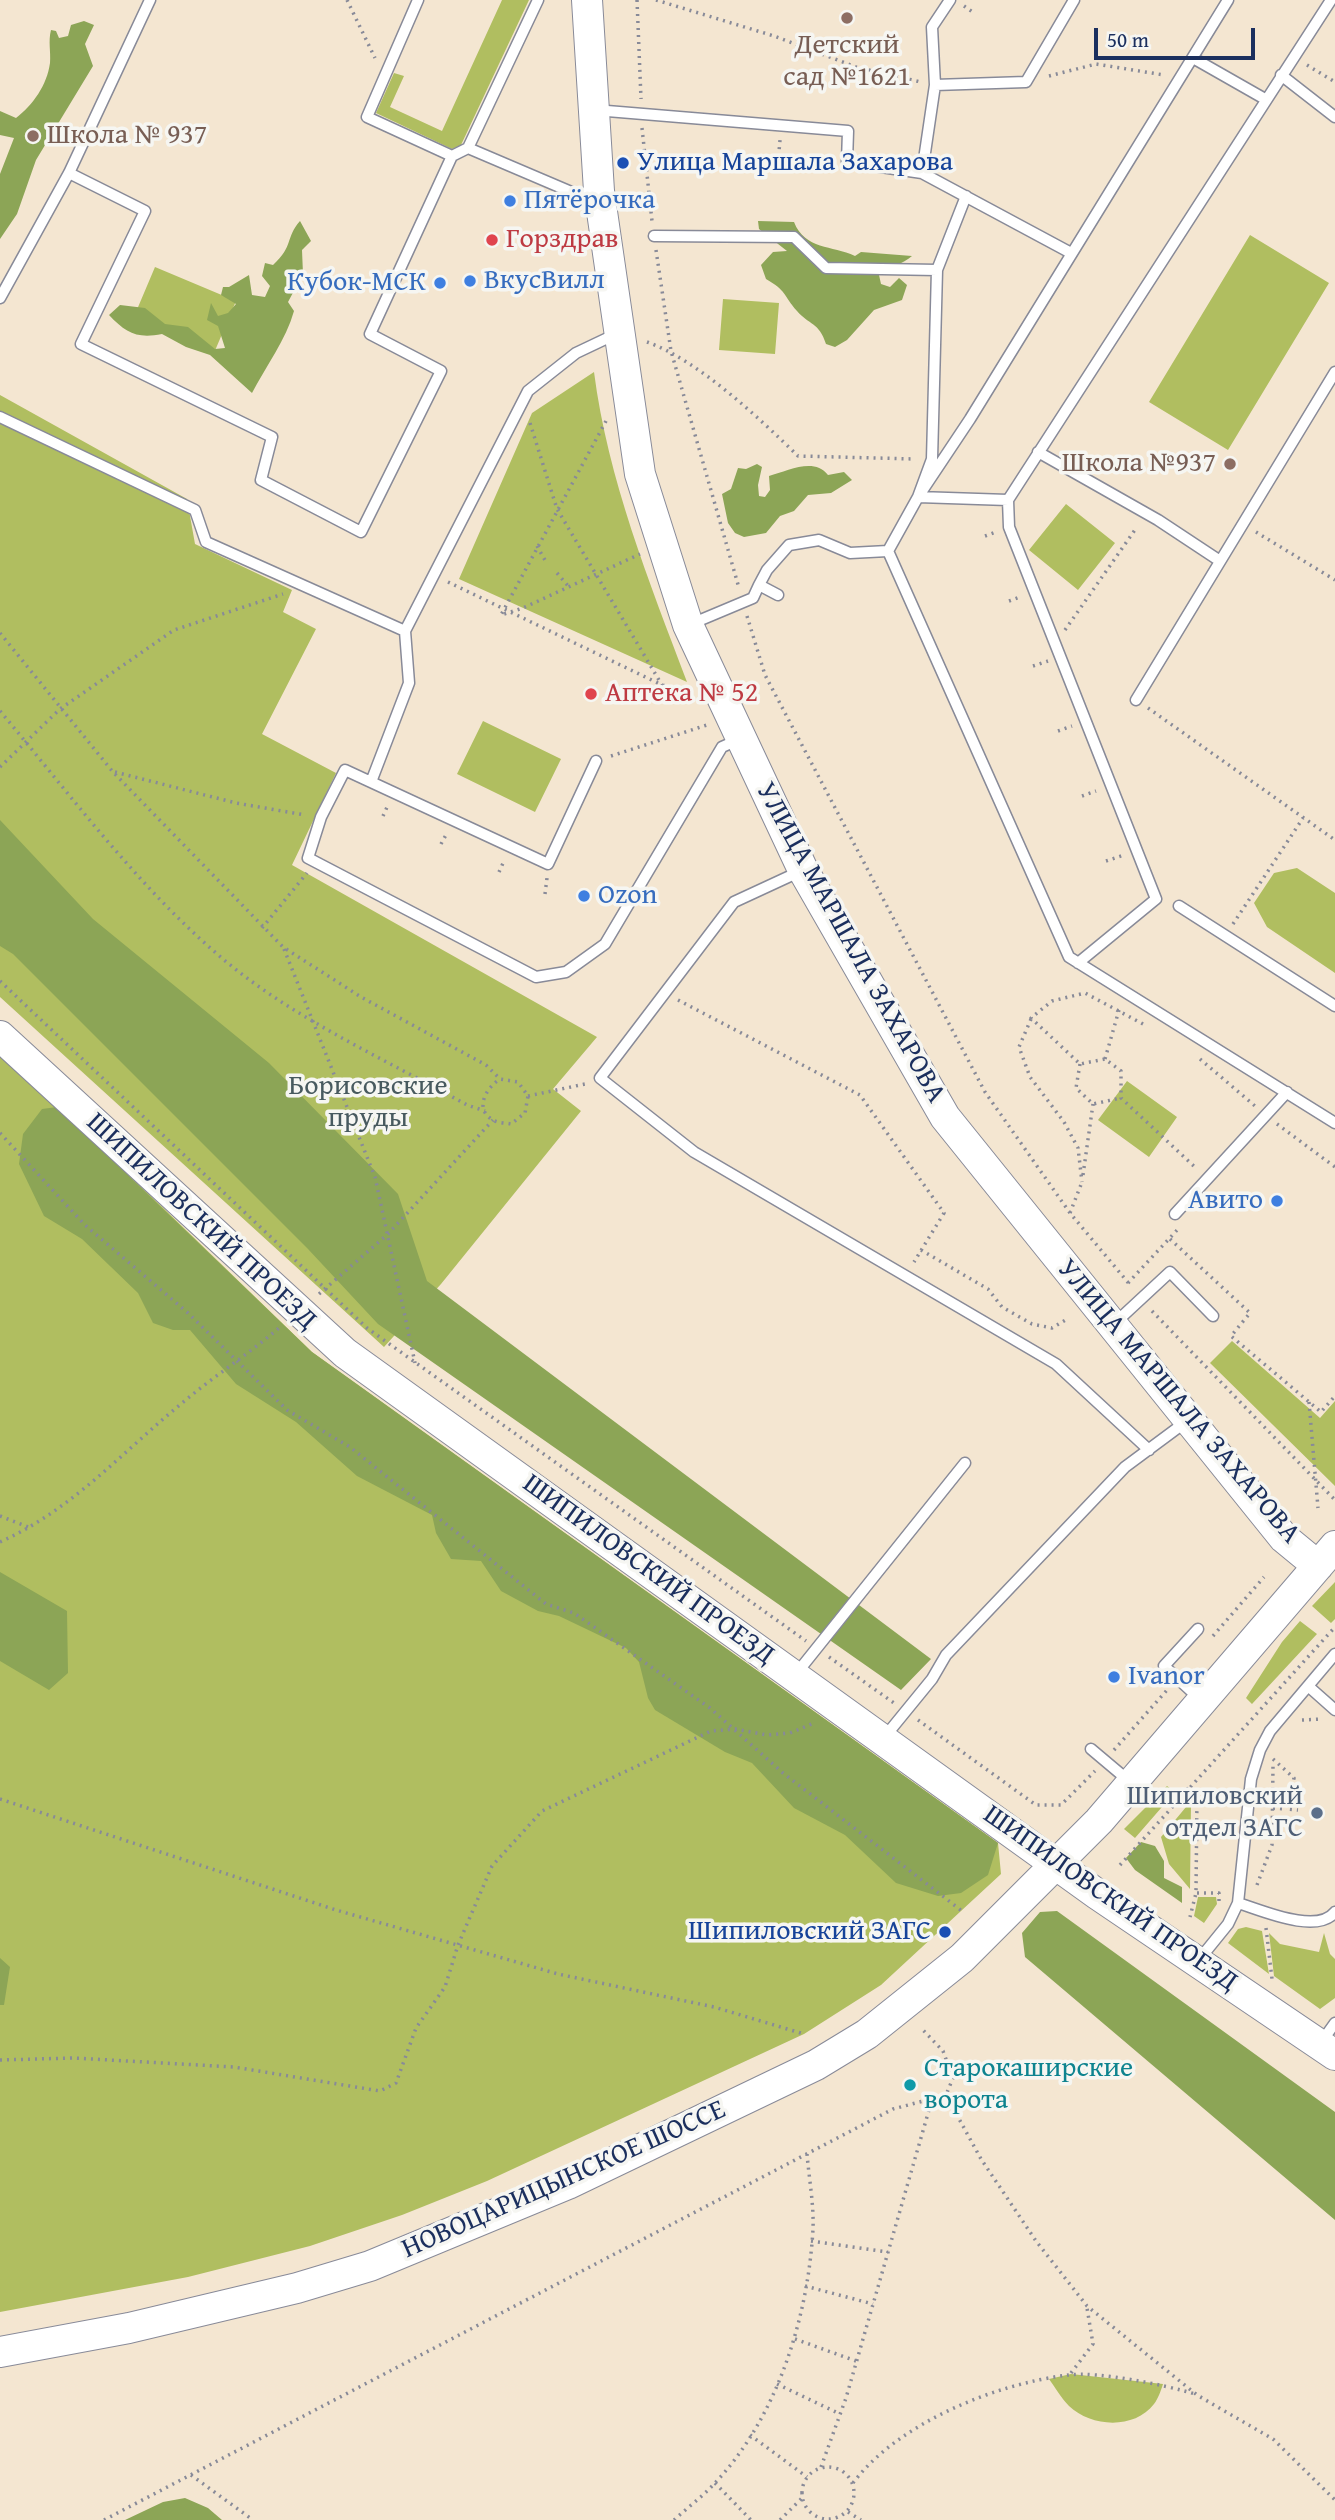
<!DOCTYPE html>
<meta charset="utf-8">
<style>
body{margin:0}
#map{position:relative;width:1335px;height:2520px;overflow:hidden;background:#f4e6d1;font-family:"Gentium Book Plus",serif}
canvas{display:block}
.scale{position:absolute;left:1094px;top:28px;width:161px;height:32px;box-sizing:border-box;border:4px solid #1b2f5e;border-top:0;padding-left:9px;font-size:21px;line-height:24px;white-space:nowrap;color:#1b2f5e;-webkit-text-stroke:5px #f6f6f2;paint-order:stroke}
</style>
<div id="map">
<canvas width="1335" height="2520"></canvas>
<div class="scale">50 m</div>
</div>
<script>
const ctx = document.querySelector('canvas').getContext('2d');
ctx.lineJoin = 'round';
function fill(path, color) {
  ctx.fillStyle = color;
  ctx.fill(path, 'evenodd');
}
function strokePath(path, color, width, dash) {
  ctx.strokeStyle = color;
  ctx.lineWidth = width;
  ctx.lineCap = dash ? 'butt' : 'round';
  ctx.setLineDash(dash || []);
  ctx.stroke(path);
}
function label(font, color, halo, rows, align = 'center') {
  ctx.font = font + ' "Gentium Book Plus",serif';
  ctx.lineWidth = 7;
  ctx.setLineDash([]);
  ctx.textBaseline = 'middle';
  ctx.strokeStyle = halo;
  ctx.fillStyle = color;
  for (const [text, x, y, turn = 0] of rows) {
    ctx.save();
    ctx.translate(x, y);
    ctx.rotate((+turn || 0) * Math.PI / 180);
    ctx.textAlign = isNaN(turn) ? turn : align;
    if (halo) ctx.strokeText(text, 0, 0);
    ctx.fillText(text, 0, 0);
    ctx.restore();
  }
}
fill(new Path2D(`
 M502,0h27l-68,145 -9,4 -76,-36 18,-40 10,3 -14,31 52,24z
 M1250,235l79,48 -101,167 -79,-48z
 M155,267l81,34 -22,52 -81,-34z
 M723,299l56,4 -4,51 -56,-4z
 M594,372c14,108 55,209 93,310l-228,-103 73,-166z
 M0,395l187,104 8,45 97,46 -9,22 33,17 -54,105 74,39 -44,92 305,172 -44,52 28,22 -140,173 -57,63 -384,-350z
 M1066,504l49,39 -37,47 -49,-40z
 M483,721l78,38 -26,53 -78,-38z
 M1297,868l38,25v80l-68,-46 -13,-24 20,-30z
 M0,1050l312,302 686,491 3,31 -120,111 -77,49 -317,147 -85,34 -92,31 -122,31 -188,35z
 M1127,1081l50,36 -28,40 -51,-37z
 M1232,1341l88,77 15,-17v85l-125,-123z
 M1335,1582v37l-4,4 -19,-17z
 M1300,1621l17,13 -65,70 -6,-6 36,-56z
 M1167,1786l8,6 -40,46 -11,-9z
 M1191,1801l-1,88 -21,-25 -8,-27z
 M1198,1897h18l1,7 -13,19 -10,-7z
 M1246,1927l16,4 7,43 -41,-31 10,-14z
 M1269,1933l11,11 39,8 5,-19 6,21 5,5v39l-15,11 -46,-33z
 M1071,2374l92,10c-2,6 -5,15 -9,20 -20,26 -63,23 -85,2 -8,-8 -14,-19 -20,-27z`), '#b0be60');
fill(new Path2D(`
 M84,21l10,4 -9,19 8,22 -57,94 -19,54 -17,25v-65l14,-36 -14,-3v-24l16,7c17,-13 31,-33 34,-55 1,-12 -2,-21 1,-33l5,1 3,7 9,-2 3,-11z
 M300,221l11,20 -9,9 1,24 -15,28 6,9c-8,29 -28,55 -42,82l-42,-38 -24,-8 -24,-13c-25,5 -36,-1 -53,-19l11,-10 25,3 20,16 23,3 27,22 10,-1 -7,-22 -11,-6 4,-17 7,13 10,-3 8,-9 -15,-9 2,-8h6l20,-12 3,20 13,2 5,-11 -8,-10 3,-13 8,2c21,-19 12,-27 27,-44z
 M758,221l36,1c11,28 38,23 61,34l6,-4 51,4c-9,8 -23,11 -33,19l2,9 9,3 9,-9 8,7 -5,15 -28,10 -27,30 -12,7 -9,-3c-7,-22 -17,-19 -29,-33 -14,-16 -10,-20 -31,-32l-5,-14 12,-13 14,-1 -28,-22z
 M757,464l5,3 -4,18 1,11 6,1 5,-7 -1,-14c19,-5 45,-19 59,-1l16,-3 8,8 -21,13 -23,2 -14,16 -14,5 -14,17 -22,4 -9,-4 -7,-10 -6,-29 9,-5 7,-21 8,1z
 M0,820l93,99 176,144 129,131 29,87 504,378 -30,31 -523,-366 -70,-75 -295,-295 -13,-8z
 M57,1107l255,245 686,491 -10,32 -27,18 -23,3 -42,-13 -51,-48 -51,-27 -42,-45 -27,-11 -70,-42 -7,-12 -9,-36 -13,-14 -67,-32 -21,-5 -37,-20 -20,-30 -30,-2 -15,-26 -4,-18 -75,-39 -61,-54 -60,-38 -46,-54h-17l-20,-7 -15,-30 -56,-54 -38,-23 -25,-52 4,-30 19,-25z
 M0,1572l67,39 1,62 -19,17 -49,-29z
 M1141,1842l14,4 9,15v17l18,9v16l-47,-33 -9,-12z
 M1057,1911l278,201v108l-310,-263 -3,-24 18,-21z
 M0,1958l10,9 -6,38h-4z
 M185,2498l23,10 14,12h-97l38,-18z`), '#8ca556');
const lane = new Path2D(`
 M418,0l-51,117 85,39
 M1228,0l-258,419 -52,78 -30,54 181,406 266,166
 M1193,58l72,41
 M1281,75l54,42
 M935,85l91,-3 48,-82
 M595,110l253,21 -1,31 75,11 149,80
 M468,148l70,-148
 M69,173l76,38 -64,133 191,93 -11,43 100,52 80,-161 -71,-37 82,-178 16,-8 108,46 20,-2
 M922,173l13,-88 -3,-58 18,-27
 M966,196l-29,74 -5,189 -14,38 90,3 1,27 147,372 -78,64
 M654,236l140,1 32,31 111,2
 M0,298l69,-125 81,-173
 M0,417l195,93 11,32 199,89 123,-240 48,-38 40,-19
 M1038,452l120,68 62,41
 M1008,500l323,-500
 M778,595l-19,-10 8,-15 22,-25 30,-5 31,13 38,-2
 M691,624l62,-26 6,-13
 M1136,700l199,-328
 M596,761l-48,103 -203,-94 -24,47 -13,41 228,119 30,-5 39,-28 117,-197 18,-8
 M371,782l38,-99 -4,-52
 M801,871l-67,31 -134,176 94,74 362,212 93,86
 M1179,906l156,100
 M1175,1214l112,-122
 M1115,1323l55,-51 43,44
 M1198,1629l-34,37 37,34
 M796,1674l169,-211
 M1308,1686l27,24
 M883,1739l49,-60 14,-24 179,-188 62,-46
 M1091,1749l38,32
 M1238,1903c23,7 79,32 97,9
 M1198,1961l30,-37 10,-21 13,-124 9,-29 10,-19 65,-77
 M1320,2044l15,-21`);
const secondary = new Path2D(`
 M587,0l12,191 41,283 48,151 115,245 142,247 339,421 34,28
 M0,1036l345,317 752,541 238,161
 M0,2352l129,-24 168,-40 73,-22 198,-82 248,-119 51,-31 95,-76 137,-137 236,-275`);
strokePath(lane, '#888a98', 13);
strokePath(secondary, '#888a98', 32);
strokePath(new Path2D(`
 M347,0l28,58
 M637,0l4,99
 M656,0l118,36 82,31 65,15
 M964,6l10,7
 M1307,65l28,17
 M1049,76l47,-12 68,11
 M642,128l10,93
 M778,163l2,-23
 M656,250l15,101 68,237
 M647,342c51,18 112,76 151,114l117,3
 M606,421l-105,194 22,-7 117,-54
 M530,423l27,86 105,176
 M1256,532l79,48
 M985,536l11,-4
 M537,546l9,16
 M557,573l12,14
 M448,582l214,103 31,7
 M1009,601l11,-4
 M747,616l18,59 220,417 85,121 61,73
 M1065,630l72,-103
 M0,633l113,139 170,175 78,50 125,68 14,14 18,3 10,14 -3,17 -14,11c-5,-1 -14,-1 -18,-4 -20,-11 -6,-33 7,-41
 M1033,666l15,-5
 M1148,708l187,132
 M0,711c69,82 135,172 216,242 73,64 167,105 251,152l18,6
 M1058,731l14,-5
 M611,756l96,-31
 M0,767l60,-58 114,-79 109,-36
 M115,772l121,31 69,12
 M1082,796l14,-5
 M383,816l5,-11
 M441,844l6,-11
 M1106,861l18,-6
 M499,872l5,-11
 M545,894l2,-16
 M1233,924l70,-106
 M262,928l45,-55
 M284,949l91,228 40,186
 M0,981l367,347 439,313
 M678,1000l182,95 84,118 -30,49
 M1031,1019l-12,28 11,30 34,45 14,26 4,34
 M1143,1024l-58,-31 -33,8 -21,17 49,46 25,-5 16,12v27l76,71
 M1105,1059l14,-49
 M1200,1059l55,47
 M1080,1064l-4,24 17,16 28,-6
 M528,1096l57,-12
 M1277,1124l58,43
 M0,1133l85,92 103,88 99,97 63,37 196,157 28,9 136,95 73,65 179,138
 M1083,1175l10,-71
 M1070,1213l12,-31
 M1170,1239l80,74 -19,23 90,76 14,-16
 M921,1250l67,39 14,18 30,17 20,4 17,-10
 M1128,1283l51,-55
 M319,1294l69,-60 105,-114
 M1152,1311l183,189
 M1309,1402l9,106
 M0,1516l31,12
 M0,1542c74,-33 125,-93 187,-143 30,-25 63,-46 93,-72
 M1213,1636l51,-59
 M829,1657l65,46
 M918,1720l118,85h25l34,-34
 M1302,1720l19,-1
 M1114,1750l53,-60
 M1273,1759l21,19 -7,31 11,1
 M1186,1788l11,10 -1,95 -6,24
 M0,1799l336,111 222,64 156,33 90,27
 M1273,1808l14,1
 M1120,1865l215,-238
 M1257,1885l15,-40 1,-79
 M1197,1893h22v9
 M1266,1928l6,51
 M0,2060l74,-2 160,9 146,24 16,-8 20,-55 29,-41 13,-42 34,-79 50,-55 169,-80 24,-2 32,6 23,-2 24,-10
 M811,2241l77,11
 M805,2286l68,18
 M795,2339l61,22
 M1071,2373l22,-29 -6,-36
 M777,2384l63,30
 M750,2435l57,42
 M802 2493a26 26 0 1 1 52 0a26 26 0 1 1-52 0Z
 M821,2467l25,-69 83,-288 17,-15 7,-17 -10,-27 -20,-21
 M191,2475l62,45
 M715,2483l36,37
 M853,2483c45,-60 142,-99 215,-108 30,-4 97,10 127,19
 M848,2512l13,8
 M104,2520l789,-411 53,-14 35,64 55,82 51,65 110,89 76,44 62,61
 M674,2520c13,-12 28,-23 40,-36 63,-66 94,-166 99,-255 1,-24 -4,-51 -6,-75
 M780,2520l22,-22`), '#888a98', 3.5, [2, 5]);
strokePath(lane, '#fff', 10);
strokePath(secondary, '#fff', 30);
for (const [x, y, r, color] of [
 [847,18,7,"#8d6e63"],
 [33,136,7,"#8d6e63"],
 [623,163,7,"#1a4fb4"],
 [510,201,7,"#3f7fe0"],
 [492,240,7,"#e0444e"],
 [470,281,7,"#3f7fe0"],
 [440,283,7,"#3f7fe0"],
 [1230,464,7,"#8d6e63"],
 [591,694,7,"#e0444e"],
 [584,896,7,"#3f7fe0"],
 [1277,1201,7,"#3f7fe0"],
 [1114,1677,7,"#3f7fe0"],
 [1317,1813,7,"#5c6f8a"],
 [945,1932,7,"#1a4fb4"],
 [910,2085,7,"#0f9aa8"]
]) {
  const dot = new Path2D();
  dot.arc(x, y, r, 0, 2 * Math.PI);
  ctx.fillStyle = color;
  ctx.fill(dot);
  strokePath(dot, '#f6f6f2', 2.5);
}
label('28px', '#785e54', '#f6f6f2', [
 ["Детский",847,46],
 ["сад №1621",847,78],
 ["Школа № 937",47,136,"left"],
 ["Школа №937",1216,464,"right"]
]);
label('28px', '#164399', '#f6f6f2', [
 ["Улица Маршала Захарова",637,163],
 ["Шипиловский ЗАГС",931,1932,"right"]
], 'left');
label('28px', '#366cbe', '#f6f6f2', [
 ["Пятёрочка",524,201],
 ["ВкусВилл",484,281],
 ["Кубок-МСК",426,283,"right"],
 ["Ozon",598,896],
 ["Авито",1263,1201,"right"],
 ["Ivanor",1128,1677]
], 'left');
label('28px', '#be3a42', '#f6f6f2', [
 ["Горздрав",506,240],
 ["Аптека № 52",605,694]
], 'left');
label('28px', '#1b2f5e', '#f6f6f2', [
 ["УЛИЦА МАРШАЛА ЗАХАРОВА",850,943,61],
 ["ШИПИЛОВСКИЙ ПРОЕЗД",201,1222,43],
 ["УЛИЦА МАРШАЛА ЗАХАРОВА",1178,1402,50],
 ["ШИПИЛОВСКИЙ ПРОЕЗД",648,1570,36],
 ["ШИПИЛОВСКИЙ ПРОЕЗД",1110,1899,35],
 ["НОВОЦАРИЦЫНСКОЕ ШОССЕ",564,2180,-24]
]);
label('28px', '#485a5f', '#f6f6f2', [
 ["Борисовские",368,1087],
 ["пруды",368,1119]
]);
label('28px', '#4e5e75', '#f6f6f2', [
 ["Шипиловский",1303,1797],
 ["отдел ЗАГС",1303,1829]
], 'right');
label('28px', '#0d838f', '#f6f6f2', [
 ["Старокаширские",924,2069],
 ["ворота",924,2101]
], 'left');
</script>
